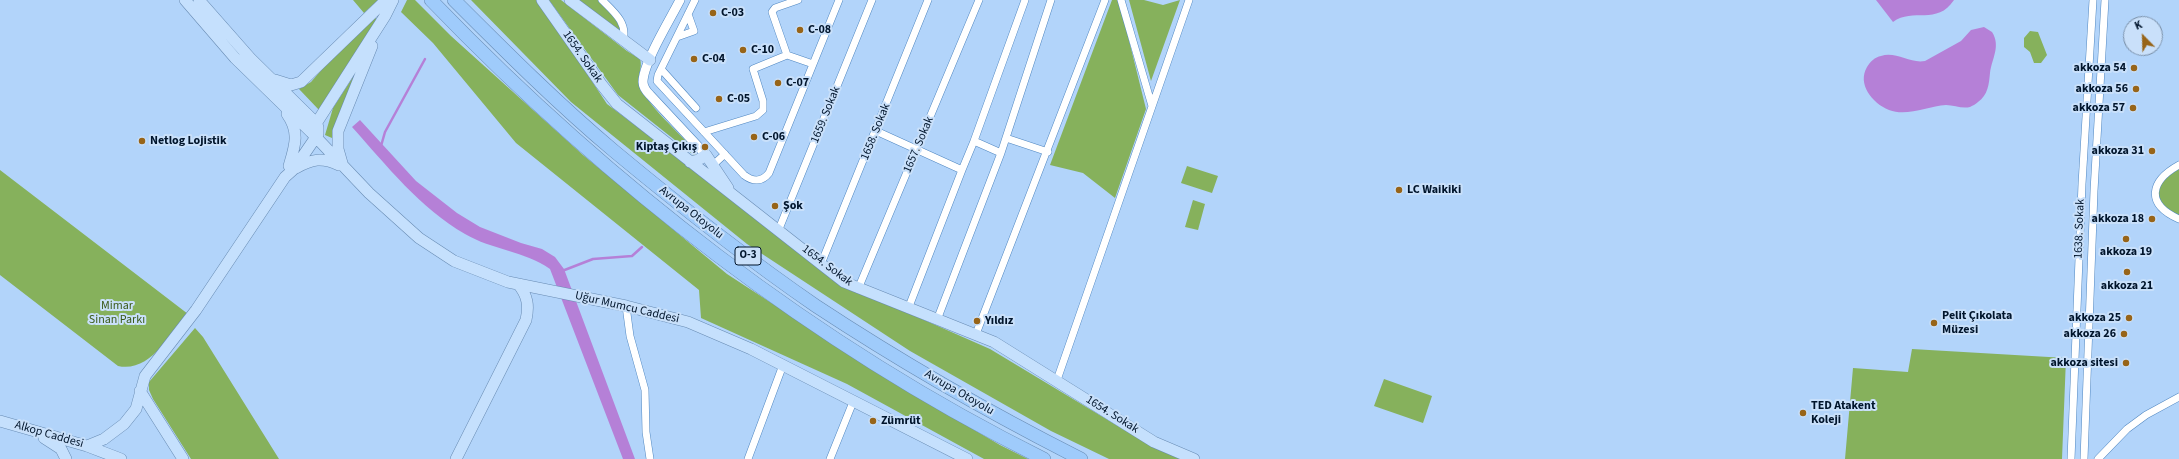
<!DOCTYPE html>
<meta charset="utf-8">
<style>
body{margin:0}
#map{position:relative;width:2179px;height:459px;overflow:hidden;background:#b2d4fa;font-family:"Source Sans 3",sans-serif}
canvas{display:block}
.north{position:absolute;left:2123px;top:16px;width:40px;height:40px;box-sizing:border-box;background:#c9e0fa;border:1px solid #798fa8;border-radius:50%;rotate:337deg;font-size:11px;font-weight:700;line-height:16px;text-align:center;color:#01152c}
.north::after{content:'';display:block;margin:auto;width:14px;height:18px;background:#976418;clip-path:polygon(50% 0,100% 100%,50% 72%,0 100%)}
</style>
<div id="map">
<canvas width="2179" height="459"></canvas>
<div class="north">K</div>
</div>
<script>
const ctx = document.querySelector('canvas').getContext('2d');
ctx.lineJoin = 'round';
function fill(path, color) {
  ctx.fillStyle = color;
  ctx.fill(path, 'evenodd');
}
function strokePath(path, color, width, dash) {
  ctx.strokeStyle = color;
  ctx.lineWidth = width;
  ctx.lineCap = dash ? 'butt' : 'round';
  ctx.setLineDash(dash || []);
  ctx.stroke(path);
}
function label(font, color, halo, rows, align = 'center') {
  ctx.font = font + ' "Source Sans 3",sans-serif';
  ctx.lineWidth = 4;
  ctx.setLineDash([]);
  ctx.textBaseline = 'middle';
  ctx.strokeStyle = halo;
  ctx.fillStyle = color;
  for (const [text, x, y, turn = 0] of rows) {
    ctx.save();
    ctx.translate(x, y);
    ctx.rotate((+turn || 0) * Math.PI / 180);
    ctx.textAlign = isNaN(turn) ? turn : align;
    if (halo) ctx.strokeText(text, 0, 0);
    ctx.fillText(text, 0, 0);
    ctx.restore();
  }
}
fill(new Path2D(`
 M353,0h25l-14,13z
 M407,0h8l36,36 132,119 144,119 167,109 106,62 28,14h-44l-137,-75 -146,-66 -2,-28 -183,-147 -83,-100 -32,-31z
 M471,0h67l69,104 240,182 143,63 161,97 32,13h-74l-58,-28 -141,-80 -163,-107 -176,-142z
 M549,0h12l66,51 13,8c3,9 -3,17 -1,25 5,18 43,52 57,67l-1,5 -77,-61z
 M570,0h32l19,20 4,14z
 M1112,0h7l27,109 -31,89 -32,-25 -33,-8z
 M1129,0h15l19,5 17,-5 -29,81z
 M375,18l2,1 -58,91 -20,-21 12,-7 25,-29z
 M2030,31l8,1 9,23 -6,8h-7l-4,-11 -6,-5v-9z
 M362,63l-30,75 -7,-3 8,-27z
 M2179,165v54c-12,-8 -25,-17 -23,-34z
 M1187,166l31,10 -6,17 -31,-10z
 M0,170l188,144c-18,20 -38,59 -70,52l-118,-91z
 M1193,200l12,4 -7,26 -13,-3z
 M195,328l8,9 76,122h-88l-38,-60 -4,-9v-8z
 M1912,349l154,9 -4,101h-217l8,-91 55,4z
 M1384,379l48,17 -9,27 -49,-17z`), '#86b15c');
fill(new Path2D(`
 M1876,0h78c-17,26 -41,7 -61,22z
 M1984,27l8,5c9,14 0,26 -2,41 -1,11 -2,22 -12,29 -2,2 -6,4 -8,5 -8,2 -16,-2 -24,-2 -18,1 -39,12 -57,5 -17,-7 -32,-26 -22,-43 3,-5 8,-10 14,-11 15,-5 29,8 44,5l36,-20 10,-11z
 M360,120l56,61 41,32 23,14 41,16 21,6 13,8 9,12 71,190h-12l-73,-190c-25,-18 -58,-19 -85,-35 -45,-26 -78,-68 -113,-107z`), '#b580d7');
strokePath(new Path2D(`
 M381,146l4,-14 40,-73
 M562,271l31,-12 39,-3 10,-9`), '#b580d7', 2.5);
const minor = new Path2D(`
 M602,0c12,12 26,23 21,41
 M695,0l-37,75 -1,6 87,94c9,7 18,7 25,-2l70,-173
 M1121,0l31,106
 M677,37l17,-6 -6,-17
 M787,55l26,9
 M661,69l35,39
 M876,131l86,39 12,-29 27,12 50,-153
 M704,132l52,-16 7,-6v-9l-10,-32 34,-14 -15,-43 3,-4 23,-8
 M1006,138l42,14
 M974,141l51,-141
 M713,165l12,-11
 M2179,165c-29,16 -34,39 0,54
 M779,229l93,-229
 M821,264l107,-264
 M858,289l121,-289
 M626,306l4,30 15,54 1,42 4,27
 M908,309l54,-139
 M937,320l64,-167
 M976,334l129,-334
 M1057,380l132,-380
 M748,459l35,-94
 M830,459l23,-57
 M2071,459l11,-275 11,-184
 M2084,459l10,-268 11,-191
 M2098,459l29,-30 19,-14 33,-18`);
const tertiary = new Path2D(`
 M680,0c-9,18 -37,63 -37,82 0,5 3,9 7,13l56,60`);
const primary = new Path2D(`
 M185,0l50,58 76,74 58,61 50,45 35,23 54,21 118,24 62,16 63,27 216,110
 M542,0l59,84 16,20 227,178 150,60 160,100 40,17
 M570,0l80,60
 M275,80l16,5 10,-3 85,-82
 M287,114c13,18 8,32 2,52
 M312,130l73,-114 8,-16
 M690,162l8,-2 8,-5 22,33
 M342,163l-4,-14v-18l34,-85
 M296,168c16,-9 26,-11 43,-3
 M140,391l43,68
 M0,421l87,25 34,13
 M44,438l17,11 5,10
 M87,446l17,-7 20,-15 12,-15 9,-33 51,-66 89,-133 9,-8 24,-35v-7l-6,-8 -62,-61 -51,-58
 M456,459l70,-139c3,-14 2,-24 -8,-36`);
const motorway = new Path2D(`
 M431,0c176,183 385,346 613,459
 M454,0c52,52 104,104 160,151 65,54 132,107 202,155 85,56 174,107 265,153`);
strokePath(minor, '#5087c1', 8);
strokePath(tertiary, '#5087c1', 10);
strokePath(primary, '#688bb3', 12);
strokePath(motorway, '#688bb3', 14);
strokePath(minor, '#fff', 7);
strokePath(tertiary, '#fff', 9);
strokePath(primary, '#c5e0fd', 11);
strokePath(motorway, '#9fcbfb', 13);
for (const [x, y, r, color] of [
 [713,13,4,"#976418"],
 [800,30,4,"#976418"],
 [743,50,4,"#976418"],
 [694,59,4,"#976418"],
 [2134,68,4,"#976418"],
 [778,83,4,"#976418"],
 [2136,89,4,"#976418"],
 [719,99,4,"#976418"],
 [2133,108,4,"#976418"],
 [754,137,4,"#976418"],
 [142,141,4,"#976418"],
 [705,147,4,"#976418"],
 [2152,151,4,"#976418"],
 [1399,190,4,"#976418"],
 [775,206,4,"#976418"],
 [2152,219,4,"#976418"],
 [2126,239,4,"#976418"],
 [2127,272,4,"#976418"],
 [2129,318,4,"#976418"],
 [977,321,4,"#976418"],
 [1934,323,4,"#976418"],
 [2124,334,4,"#976418"],
 [2126,363,4,"#976418"],
 [1803,413,4,"#976418"],
 [873,421,4,"#976418"]
]) {
  const dot = new Path2D();
  dot.arc(x, y, r, 0, 2 * Math.PI);
  ctx.fillStyle = color;
  ctx.fill(dot);
  strokePath(dot, '#c9e0fa', 1.5);
}
for (const [x, y, w] of [
 [748,256,26]
]) {
  const box = new Path2D();
  box.roundRect(x - w / 2, y - 9, w, 18, 3);
  ctx.fillStyle = '#c9e0fa';
  ctx.fill(box);
  strokePath(box, '#01152c', 1);
}
label('bold 11px', '#01152c', null, [
 ["O-3",748,256]
]);
label('bold 12px', '#01152c', '#c9e0fa', [
 ["C-03",721,13],
 ["C-08",808,30],
 ["C-10",751,50],
 ["C-04",702,59],
 ["akkoza 54",2126,68,"right"],
 ["C-07",786,83],
 ["akkoza 56",2128,89,"right"],
 ["C-05",727,99],
 ["akkoza 57",2125,108,"right"],
 ["C-06",762,137],
 ["Netlog Lojistik",150,141],
 ["Kiptaş Çıkış",697,147,"right"],
 ["akkoza 31",2144,151,"right"],
 ["LC Waikiki",1407,190],
 ["Şok",783,206],
 ["akkoza 18",2144,219,"right"],
 ["akkoza 19",2126,252,"center"],
 ["akkoza 21",2127,286,"center"],
 ["Pelit Çıkolata",1942,316],
 ["Müzesi",1942,330],
 ["akkoza 25",2121,318,"right"],
 ["Yıldız",985,321],
 ["akkoza 26",2116,334,"right"],
 ["akkoza sitesi",2118,363,"right"],
 ["TED Atakent",1811,406],
 ["Koleji",1811,420],
 ["Zümrüt",881,421]
], 'left');
label('12px', '#01152c', '#c9e0fa', [
 ["1654. Sokak",582,57,55],
 ["1659. Sokak",826,115,-68],
 ["1658. Sokak",876,132,-68],
 ["1657. Sokak",919,145,-67],
 ["Avrupa Otoyolu",691,213,38],
 ["1638. Sokak",2080,229,-88],
 ["1654. Sokak",827,266,37],
 ["Uğur Mumcu Caddesi",627,308,13],
 ["Avrupa Otoyolu",959,393,30],
 ["1654. Sokak",1112,415,32],
 ["Alkop Caddesi",49,435,16]
]);
label('12px', '#3a5917', '#c9e0fa', [
 ["Mimar",117,306],
 ["Sinan Parkı",117,320]
]);
</script>
